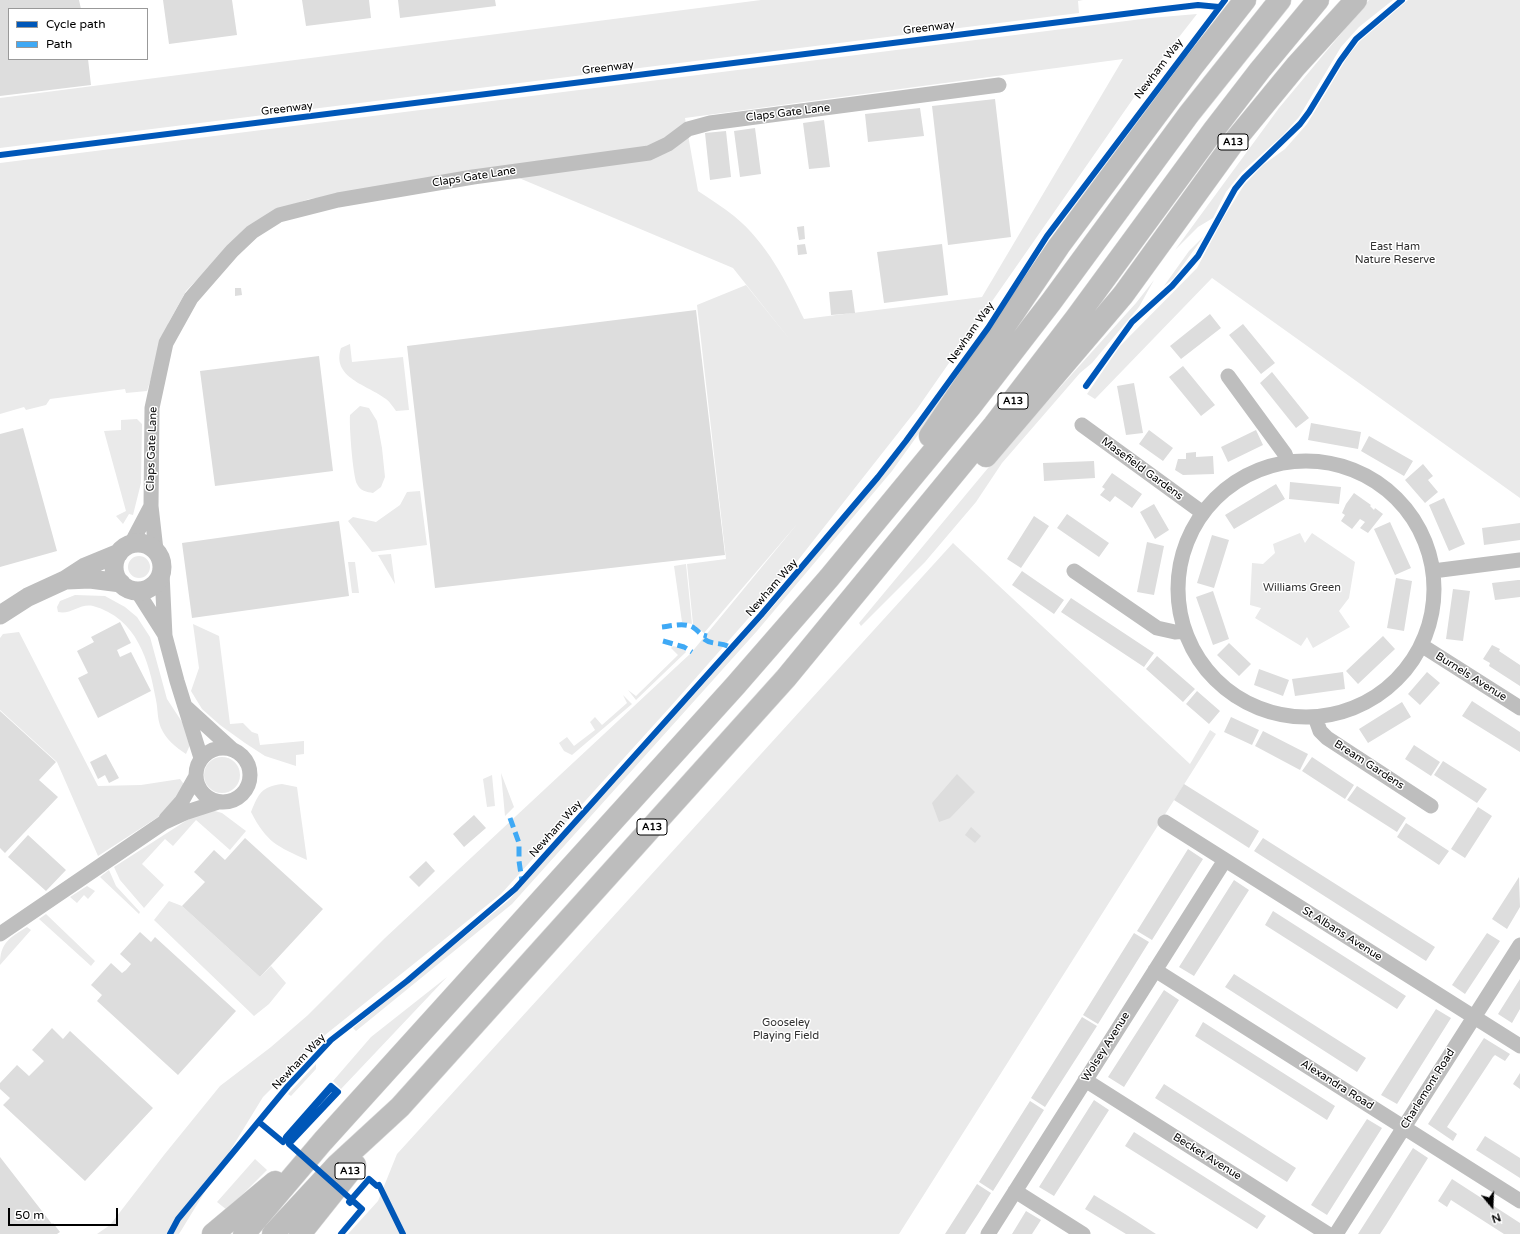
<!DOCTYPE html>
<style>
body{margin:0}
#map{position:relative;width:1520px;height:1234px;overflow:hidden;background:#fff;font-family:"Varela Round",sans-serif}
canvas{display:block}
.legend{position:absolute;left:8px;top:8px;width:140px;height:52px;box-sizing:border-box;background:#fff;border:1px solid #999;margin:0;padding:5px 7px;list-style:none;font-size:12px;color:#000}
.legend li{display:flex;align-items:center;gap:8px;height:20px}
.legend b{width:20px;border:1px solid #999}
.north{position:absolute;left:1472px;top:1186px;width:40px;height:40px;-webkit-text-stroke:3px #fff;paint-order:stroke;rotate:161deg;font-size:11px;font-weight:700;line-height:16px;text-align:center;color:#000}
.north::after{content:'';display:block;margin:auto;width:14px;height:18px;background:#000;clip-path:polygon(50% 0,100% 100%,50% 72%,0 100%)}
.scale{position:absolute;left:8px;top:1208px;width:110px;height:18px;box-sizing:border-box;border:2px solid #000;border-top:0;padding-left:5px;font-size:12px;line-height:14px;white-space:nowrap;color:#000;-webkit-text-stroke:3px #fff;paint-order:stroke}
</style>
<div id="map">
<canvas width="1520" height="1234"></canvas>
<ul class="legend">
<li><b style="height:5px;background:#0057b8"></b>Cycle path</li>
<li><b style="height:5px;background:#3fa9f5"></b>Path</li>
</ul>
<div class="north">N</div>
<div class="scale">50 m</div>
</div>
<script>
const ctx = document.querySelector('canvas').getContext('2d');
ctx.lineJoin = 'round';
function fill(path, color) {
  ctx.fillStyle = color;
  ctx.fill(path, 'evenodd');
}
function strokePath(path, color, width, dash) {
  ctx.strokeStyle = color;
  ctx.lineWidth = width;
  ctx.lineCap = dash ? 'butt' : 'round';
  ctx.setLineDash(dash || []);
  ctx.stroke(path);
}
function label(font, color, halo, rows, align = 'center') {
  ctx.font = font + ' "Varela Round",sans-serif';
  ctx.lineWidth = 3;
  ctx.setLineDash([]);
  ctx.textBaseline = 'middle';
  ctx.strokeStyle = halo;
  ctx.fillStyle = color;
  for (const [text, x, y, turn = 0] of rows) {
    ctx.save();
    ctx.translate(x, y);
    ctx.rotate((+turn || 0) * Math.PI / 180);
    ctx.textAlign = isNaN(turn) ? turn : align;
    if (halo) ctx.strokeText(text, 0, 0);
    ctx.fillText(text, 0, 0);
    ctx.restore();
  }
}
fill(new Path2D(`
 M761,0h322l-5,1 1,12 -1079,135v-50z
 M1369,0h24l-34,27 -18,20 -42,70 -16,18 -41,37 -16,20 -13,26 -15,9 -23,23 104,-142z
 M1408,0h112v498l-308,-220 -117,121 -8,-5 33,-48 77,-78 27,-51 20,-32 19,-20 22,-16 22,-25 41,-68 12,-15z
 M1197,14l-46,59 -234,336 -133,169 -113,128 -170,188 -176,141 -62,62 -84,137h-82l13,-9 54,-70 56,-69 51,-39 37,-32 77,-77 306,-285 107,-130 -94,110 -11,-9 -6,-60 39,-5 -29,-254 49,-20 45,56 -58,-73 -214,-90 -210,21 -38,14 -59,51 -26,27 -17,31 -22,69 -21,2 -1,-4 -75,10 -4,6 -20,5 -2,-3 -24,7v-251l1150,-145zM1123,59l-141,238 -178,22c-18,-38 -37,-76 -70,-103 -11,-9 -24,-17 -36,-25l-13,-73z
 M1145,112l3,2 -256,357 -135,160 -245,273 -156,127 -3,-3 156,-128 262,-291 139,-168 86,-119 76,-113z
 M1204,236l-31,43 -9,7 25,-35z
 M1154,280l-15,27 -47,56 -12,10 -78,90 -26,39 -51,60 -64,64 -2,-3 139,-167 138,-153z
 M350,344l2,18 51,-5 6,53 -13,1c-3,-4 -6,-9 -10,-12 -18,-14 -55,-21 -45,-51z
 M360,406l9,2 8,13 5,27 3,29 -4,10 -8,6c-6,-1 -13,-2 -16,-9 -4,-7 -8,-58 -7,-69z
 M137,419l5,5 -1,59 -8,32 -4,-1 -6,10 -7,-8 10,-5 -22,-80 17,-1v-10z
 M420,491l7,54 -55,7 -24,-31 5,-4 23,5 24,-17 7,-13z
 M1300,533l5,10 7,-10 43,29 -6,36 -10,13 11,16 -37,21 -6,-11 -6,9 -46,-28 6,-10 -11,-3 2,-42 11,1 12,-11 -2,-9z
 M953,543l237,221 20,-34 6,4 -317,500h-551l30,-33 19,-47z
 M391,554l4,30 -17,-29z
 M128 567a11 11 0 1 1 22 0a11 11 0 1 1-22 0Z
 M348,562h7l4,31h-7z
 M686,564l6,60 -10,-2 -8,-56z
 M75,595l30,1 20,11 12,10 13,20 17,62 17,26 6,20 -4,9c-11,-7 -20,-15 -25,-26 -4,-9 -3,-19 -5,-28 -7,-39 -19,-82 -63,-94 -13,-3 -22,9 -35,6l-1,-5 3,-6z
 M193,624l26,12 11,88 13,-1 9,9 6,2 2,11 44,-4v13l-8,1v11l-31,-10 -20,-13 -25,-18 -18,-16 -11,-18 8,-23z
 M19,632l79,154 43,-1 39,-6 12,16 -94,61 -41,-94 -57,-52v-72l3,-4z
 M673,646l9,2 4,4 -50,48 -8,-10 8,6 42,-41 -7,-7z
 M623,695l9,9 -60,51 -8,-4 -5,-8 8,-6 7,9 21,-16 -5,-8 5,-5 7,8 25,-22z
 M204 775a18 18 0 1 1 36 0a18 18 0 1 1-36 0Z
 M501,773l13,34 -9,9z
 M492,775l3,31 -8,1 -4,-28z
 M282,784l15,3 10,73c-30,-14 -40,-17 -56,-48 8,-19 10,-25 31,-28z
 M211,810l11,3 24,18 -16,19 -34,-30 -23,26 -8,-7 -23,25 22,21 -20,23 -24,-28 -6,-13 81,-52z
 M109,870l7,16 24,26 -1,2 -39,-37z
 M87,886l8,5 -7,8 -4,-4 -7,8 -7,-6z
 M169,901l13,5 78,71 11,-11 15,17 -17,21 -15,12 -100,-96z
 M46,914l49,47 -4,5 -52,-47z
 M27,927l4,3 -31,35c0,-22 9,-27 27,-38z
 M447,977l-106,112 -8,-8 38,-44z
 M316,1064v5l-25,27 -3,-2z
 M255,1159l12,11 -40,40 -10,-8z`), '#eaeaea');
fill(new Path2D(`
 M0,0h79l2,9h-72v50h79l3,26 -91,11z
 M163,0h69l5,35 -68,9z
 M302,0h67l2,18 -65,8z
 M398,0h97l1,6 -96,12z
 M995,99l16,138 -63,8 -16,-139z
 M920,108l4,28 -56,6 -3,-28z
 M824,120l6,47 -21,2 -6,-46z
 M755,128l6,46 -21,3 -6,-46z
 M726,131l5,46 -21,3 -5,-47z
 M804,226l1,13 -6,1 -2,-13z
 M805,244l2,10 -9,1 -1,-10z
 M942,244l6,51 -64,8 -7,-51z
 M235,288h6l1,7 -7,1z
 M852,290l3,23 -24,2 -2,-23z
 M696,310l29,245 -290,33 -28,-242z
 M1210,314l11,14 -40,31 -11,-13z
 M1243,324l32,39 -14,11 -32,-39z
 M319,356l14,115 -118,15 -15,-115z
 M1183,366l32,39 -14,11 -32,-39z
 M1272,372l37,46 -13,10 -36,-45z
 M1134,383l9,50 -17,2 -9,-49z
 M1311,423l50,9 -3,17 -50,-9z
 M23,428l34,123 -57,16v-133z
 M1149,430l24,18 -10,13 -24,-17z
 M1256,430l7,15 -35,17 -7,-15z
 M1369,436l44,25 -9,15 -43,-25z
 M1196,452v5l17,-1 1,18 -31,1 -8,-5 3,-11h8v-6z
 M1094,461l1,17 -51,3 -1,-18z
 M1423,464l10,12 -5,4 10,12 -13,11 -20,-23z
 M1112,473l30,21 -10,14 -17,-12 -5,6 -10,-7 5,-6 -3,-2z
 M1290,482l51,5 -2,17 -50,-5z
 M1276,484l9,15 -51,30 -9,-14z
 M1354,493l17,12 -1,1 4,4 1,-2 8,6 -15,19 -8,-5 5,-6 -5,-3 -8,10 -11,-8 4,-6 -3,-2 4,-9z
 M1444,498l21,46 -16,7 -20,-46z
 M1154,504l15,26 -14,9 -15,-27z
 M1067,514l42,29 -10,14 -42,-29z
 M1034,516l15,10 -28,42 -14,-9z
 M339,521l10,75 -157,22 -10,-75z
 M1390,522l21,46 -16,7 -21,-46z
 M1520,523v17l-36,5 -2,-17z
 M1212,535l17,5 -15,48 -17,-5z
 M1147,542l17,4 -10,49 -17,-3z
 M1022,571l42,29 -10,14 -42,-29z
 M1396,578l16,3 -8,50 -17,-3z
 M1518,580h2v17l-25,3 -3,-17z
 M1453,589l17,2 -7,50 -17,-2z
 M1213,591l16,48 -16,6 -17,-48z
 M1071,598l83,55 -10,14 -83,-55z
 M120,622l11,21 -14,7 3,7 11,-5 20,39 -53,27 -20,-40 10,-5 -11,-22 17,-9 -3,-5z
 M1383,636l12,13 -37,35 -12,-13z
 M1229,643l22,21 -12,12 -22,-21z
 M1492,645l8,4 -1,2 21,14v21l-31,-20 1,-3 -7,-4z
 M1157,656l38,33 -12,13 -37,-33z
 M1259,669l30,11 -6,16 -29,-11z
 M1343,672l2,17 -50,7 -3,-17z
 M1427,672l13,11 -20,22 -12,-11z
 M1197,691l23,20 -11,13 -23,-20z
 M1472,701l48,31v20l-58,-36z
 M1402,702l9,15 -43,26 -9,-14z
 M0,711l56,51 -17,18 19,17 -53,56 -5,-5z
 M1231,717l28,13 -7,15 -28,-13z
 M1263,731l45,23 -8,16 -45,-24z
 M1414,745l26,17 -9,14 -26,-17z
 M106,754l13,24 -10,5 -4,-8 -7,4 -8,-17z
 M1312,757l42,28 -9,14 -43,-28z
 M1443,761l44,28 -10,14 -43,-28z
 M957,774l18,18 -25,26 -11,4 -7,-19z
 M1184,784l75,47 -10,17 -75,-48z
 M1357,786l49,32 -9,14 -50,-32z
 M1478,807l14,9 -27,42 -14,-9z
 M474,815l12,13 -22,19 -11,-13z
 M1406,823l43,28 -10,14 -42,-28z
 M971,827l10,9 -6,7 -10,-8z
 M28,835l38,35 -20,21 -38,-34z
 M245,838l78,71 -63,68 -78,-71 23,-24 -11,-10 20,-22 11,10z
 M1263,838l172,109 -9,14 -172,-110z
 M1188,849l15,10 -51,81 -15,-9z
 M426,861l9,10 -16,16 -10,-10z
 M1519,877l1,30 -13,22 -15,-10z
 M1234,880l15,10 -55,86 -15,-9z
 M1273,911l133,85 -9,13 -132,-84z
 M140,932l11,10 4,-5 81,74 -58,64 -81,-74 5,-6 -11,-10 20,-22 11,10 4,-3 5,-6 -11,-10z
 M1134,933l15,9 -51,82 -15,-9z
 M1487,933l13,8 -35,53 -13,-9z
 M1234,974l132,84 -9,14 -132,-85z
 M1520,979v30l-8,14 -14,-9z
 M1164,990l15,10 -55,87 -16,-10z
 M1436,1009l15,9 -54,86 -16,-9z
 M1082,1017l15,9 -52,81 -14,-9z
 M1203,1022l132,84 -8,14 -132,-84z
 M52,1028l11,11 7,-8 83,77 -68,73 -82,-76 7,-7 -10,-9v-6l17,-18 12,11 15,-15 -12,-11z
 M1484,1038l26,16 -5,7 -10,-6 -2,2 -46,70 10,7 -4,7 -25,-17z
 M1520,1073v16l-7,-5z
 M1164,1084l132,84 -9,14 -132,-84z
 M1094,1100l15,10 -55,86 -15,-9z
 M1030,1101l14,9 -51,81 -14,-9z
 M1367,1119l15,9 -55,87 -16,-10z
 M1134,1132l132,84 -9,13 -132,-83z
 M1485,1136l35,22v20l-44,-28z
 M1413,1148l15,10 -42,67 -6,9h-22z
 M0,1157l52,67 1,-1 7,9 -3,2h-57z
 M1452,1179l68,44v11h-16l-53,-34 -4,7 -9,-6z
 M977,1184l14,9 -13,21 -13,20h-20z
 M1094,1195l31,19 31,20h-30l-41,-25z
 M1026,1211l15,9 -9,14h-20z`), '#ddd');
const trunk = new Path2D(`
 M930,436l129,-190 134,-180 52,-66
 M986,456l137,-161 113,-156 60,-73 60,-66
 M213,1234l62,-52
 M244,1234l79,-93 412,-455 94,-108 141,-171 81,-105 138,-188 91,-114
 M273,1234l64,-69 63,-58 386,-429 208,-253 82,-107 137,-187 47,-61 58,-70
 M300,1234l55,-69`);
strokePath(trunk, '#dbdbdb', 23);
strokePath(new Path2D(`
 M1228,376l57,78 3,8
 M1082,425l121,88
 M1178 589a128 128 0 1 1 256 0a128 128 0 1 1-256 0Z
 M131,544l20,-38
 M156,550l-5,-44 1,-98 14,-65 25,-45 41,-47 20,-19 27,-17 59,-15 135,-23 176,-24 19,-9 20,-15 22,-6 289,-38
 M1074,571l83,57 18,4 9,-1
 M1433,571l87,-11
 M162,573l3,63 12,45 24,77
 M137,591l28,44
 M1421,645l99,63
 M187,708l46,42
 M1315,717l5,14 7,7 104,68
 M196 775a27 27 0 1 1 54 0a27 27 0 1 1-54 0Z
 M166,819l16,-18 13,-23
 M1165,822l355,224
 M0,934l163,-111 24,-11 31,-10
 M1155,970l365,231
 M1085,1080l243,154
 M1015,1191l68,43
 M988,1234l237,-374
 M1336,1234l184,-289`), '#bebebe', 15);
strokePath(new Path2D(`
 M114 567a24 24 0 1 1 48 0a24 24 0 1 1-48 0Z
 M66,580l24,-1 31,4
 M0,615l28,-18 37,-17 20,-13 34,-14`), '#bebebe', 19);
strokePath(trunk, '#bdbdbd', 22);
strokePath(new Path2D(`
 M662,627c9,-1 24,-5 32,1 6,4 4,6 13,8
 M704,639c9,7 19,2 28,10
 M663,641l21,6 8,5
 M510,818l9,25v18l3,20`), '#3fa9f5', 5, [10, 5]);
strokePath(new Path2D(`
 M0,155l1156,-145 42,-5 21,2
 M1086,386l46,-64 40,-36 26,-30 37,-67 9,-11 56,-54 9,-12 31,-51 16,-22 46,-39
 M259,1122l24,20 7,-8 41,-46 5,4 -45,49 -5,-4 45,-51 7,6 -49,52 73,65 -21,25
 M350,1203l-1,-1 20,-23 8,7 2,-1 24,49
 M170,1234l8,-15 110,-133 43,-46 76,-59 108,-92 246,-274 117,-138 28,-36 82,-113 59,-92 178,-236`), '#0057b8', 6);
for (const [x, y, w] of [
 [1233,142,30],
 [1013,401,30],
 [652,827,30],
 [350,1171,30]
]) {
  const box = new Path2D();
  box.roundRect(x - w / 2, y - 8, w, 16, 3);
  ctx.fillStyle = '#fff';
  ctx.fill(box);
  strokePath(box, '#000', 1);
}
label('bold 10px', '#000', null, [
 ["A13",1233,142],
 ["A13",1013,401],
 ["A13",652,827],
 ["A13",350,1171]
]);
label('11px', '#000', '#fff', [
 ["Greenway",929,28,-7],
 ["Greenway",608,68,-7],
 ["Newham Way",1159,69,-53],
 ["Greenway",287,109,-7],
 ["Claps Gate Lane",788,113,-7],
 ["Claps Gate Lane",474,177,-9],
 ["Newham Way",971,333,-55],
 ["Claps Gate Lane",152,449,-88],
 ["Masefield Gardens",1142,469,36],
 ["Newham Way",772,588,-49],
 ["Burnels Avenue",1471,677,32],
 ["Bream Gardens",1369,765,33],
 ["Newham Way",556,829,-48],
 ["St Albans Avenue",1342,934,32],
 ["Wolsey Avenue",1106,1047,-58],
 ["Newham Way",299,1062,-47],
 ["Alexandra Road",1337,1085,32],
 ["Charlemont Road",1428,1089,-58],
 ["Becket Avenue",1207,1157,32]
]);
label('11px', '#303030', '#fff', [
 ["East Ham",1395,247],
 ["Nature Reserve",1395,260],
 ["Williams Green",1302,588],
 ["Gooseley",786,1023],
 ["Playing Field",786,1036]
]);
</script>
